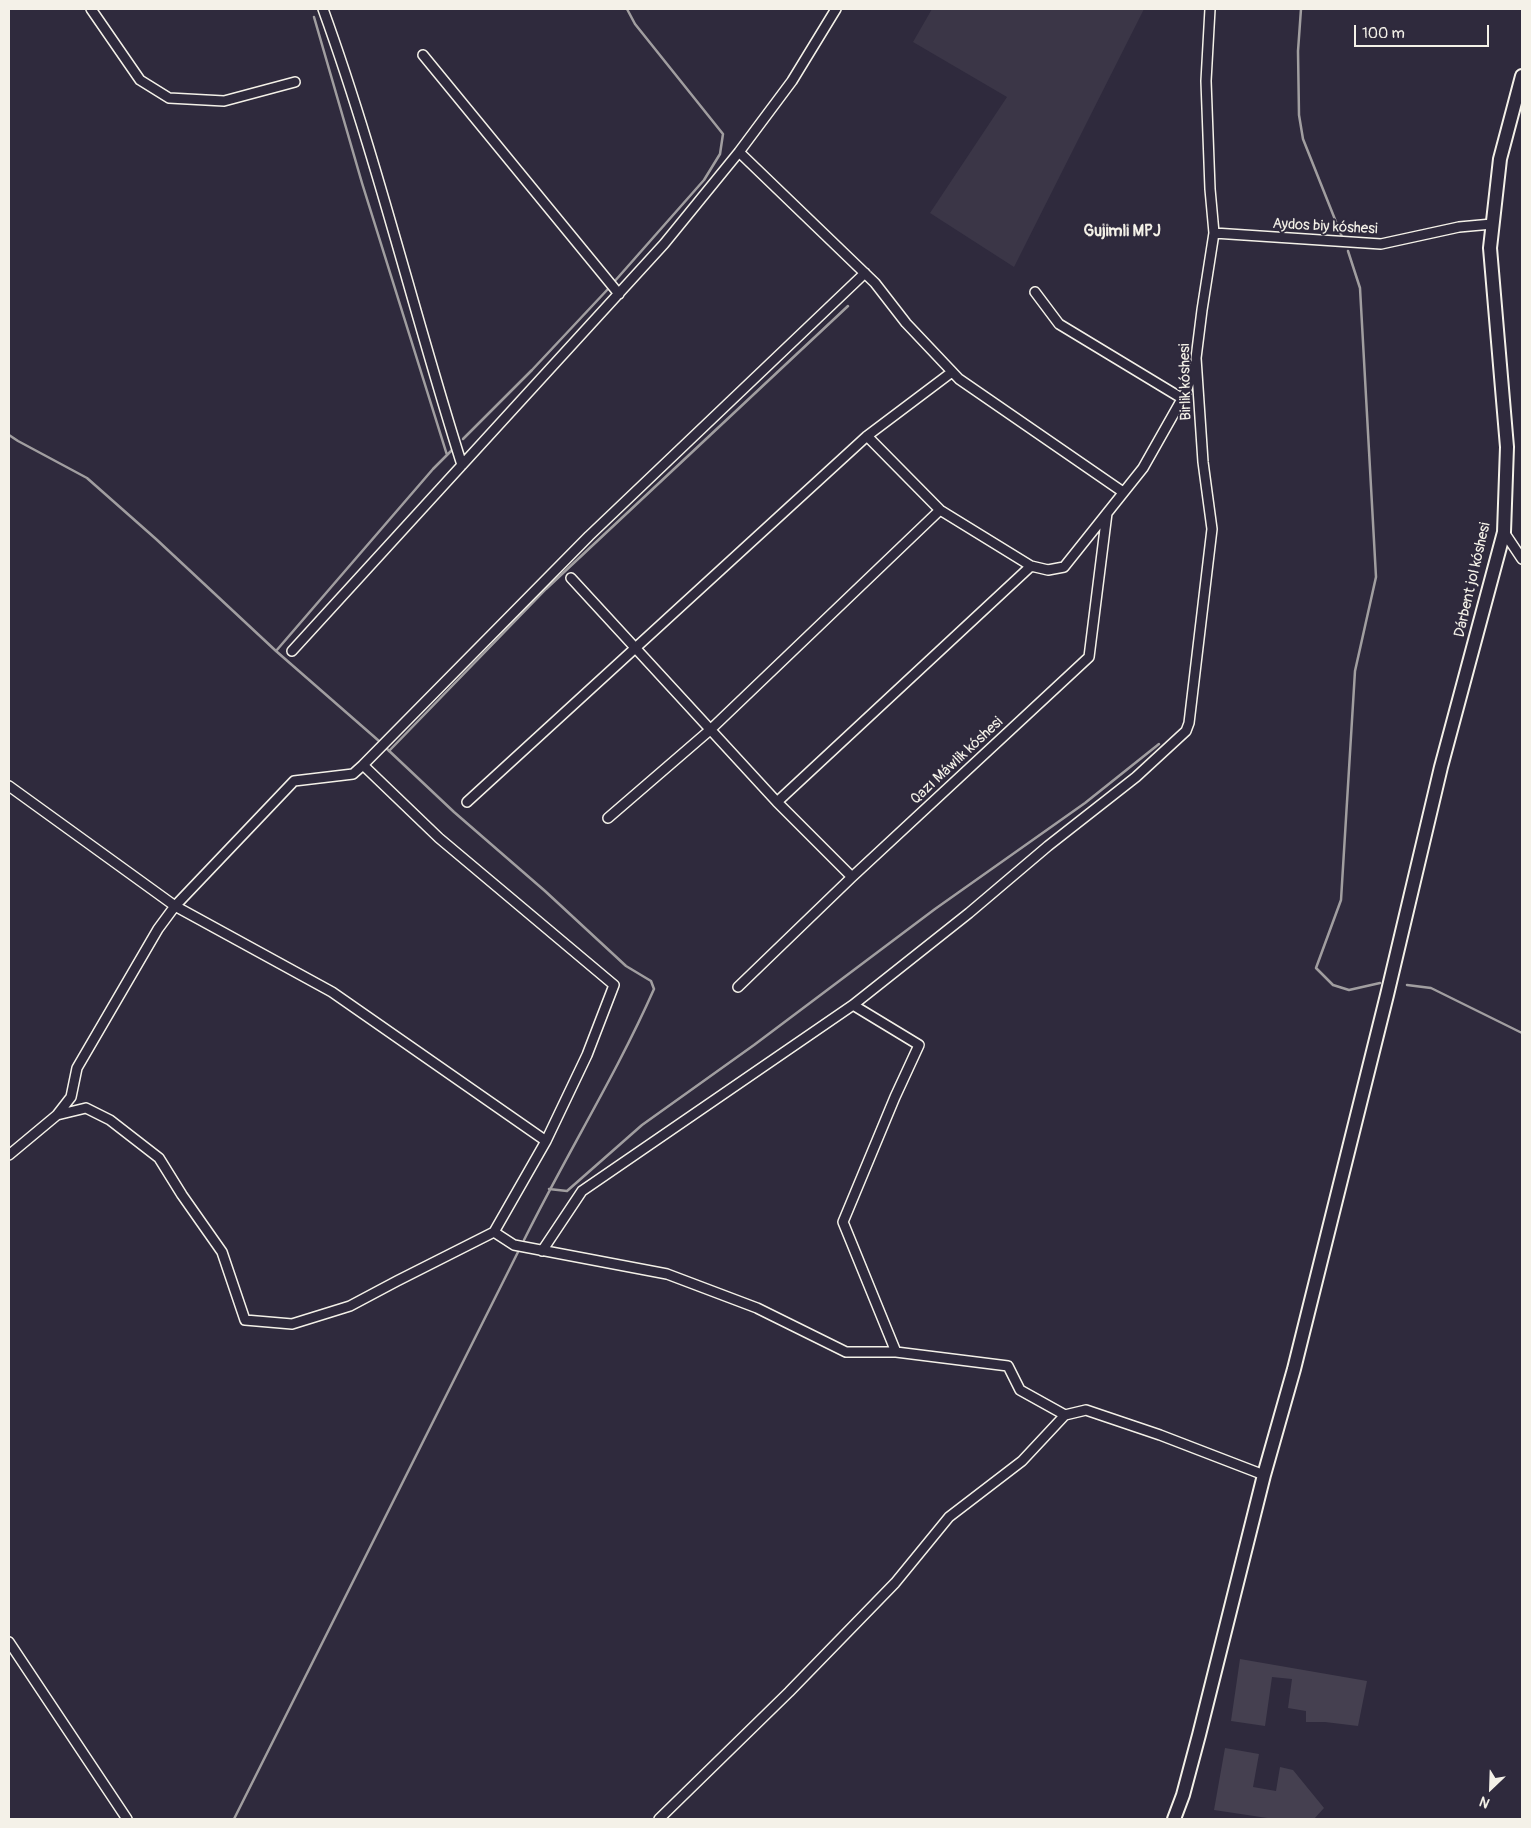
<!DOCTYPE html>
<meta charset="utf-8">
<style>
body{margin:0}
#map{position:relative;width:1531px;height:1828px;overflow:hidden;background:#2f2a3d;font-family:Pangolin,sans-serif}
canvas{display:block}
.frame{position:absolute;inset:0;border:10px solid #f4f1e8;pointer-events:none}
.north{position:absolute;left:1466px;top:1763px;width:50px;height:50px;-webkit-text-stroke:4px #2f2a3d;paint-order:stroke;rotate:204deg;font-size:14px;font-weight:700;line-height:20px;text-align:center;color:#f4f1e8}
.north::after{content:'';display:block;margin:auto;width:18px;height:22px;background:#f4f1e8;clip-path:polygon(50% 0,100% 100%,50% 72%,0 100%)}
.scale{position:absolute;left:1354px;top:25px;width:135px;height:22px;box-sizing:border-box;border:2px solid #f4f1e8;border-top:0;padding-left:6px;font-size:15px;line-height:18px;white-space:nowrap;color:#f4f1e8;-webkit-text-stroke:4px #2f2a3d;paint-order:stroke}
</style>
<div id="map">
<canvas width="1531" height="1828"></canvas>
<div class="frame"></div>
<div class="north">N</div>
<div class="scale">100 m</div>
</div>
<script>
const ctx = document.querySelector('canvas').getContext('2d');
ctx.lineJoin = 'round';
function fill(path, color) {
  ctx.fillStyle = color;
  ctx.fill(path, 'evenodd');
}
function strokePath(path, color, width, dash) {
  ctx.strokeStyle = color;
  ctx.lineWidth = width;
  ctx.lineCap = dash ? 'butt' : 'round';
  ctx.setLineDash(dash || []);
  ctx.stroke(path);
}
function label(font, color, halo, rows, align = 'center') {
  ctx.font = font + ' Pangolin,sans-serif';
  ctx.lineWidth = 4;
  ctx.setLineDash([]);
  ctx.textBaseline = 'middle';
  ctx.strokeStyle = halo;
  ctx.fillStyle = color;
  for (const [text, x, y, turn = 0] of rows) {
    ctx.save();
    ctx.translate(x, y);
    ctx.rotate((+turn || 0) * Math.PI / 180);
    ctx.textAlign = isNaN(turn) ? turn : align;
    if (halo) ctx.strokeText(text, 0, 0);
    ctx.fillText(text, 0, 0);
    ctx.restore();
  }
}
fill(new Path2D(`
 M932,9h212l-130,258 -84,-54 77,-116 -94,-55z`), '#3b3647');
fill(new Path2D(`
 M1240,1659l127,22 -9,45 -33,-4h-19v-11l-18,-3 4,-29 -20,-2 -7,49 -34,-5z
 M1225,1748l34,6 -6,33 23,4 4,-24 13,3 31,38 -10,11h-40l-60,-9z`), '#454050');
strokePath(new Path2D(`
 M1301,9l-3,42 1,64 4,24 39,98
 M314,17l48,166 85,272
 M1348,251l12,37 16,289 -21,94 -14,229 -25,68 17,17 16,5 31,-7
 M614,282l90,-102 16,-26 3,-20 -88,-110 -8,-15
 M9,435l9,6 69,37 69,61 120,112 103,90
 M463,439l69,-69 76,-81
 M276,651l157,-182 19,-19
 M385,747l69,65 91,79 81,75 25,15 3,8c-38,86 -88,166 -130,251
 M389,751l157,-162 302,-283
 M1407,985l24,3 91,45
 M549,1189l18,2 75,-66 112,-80 181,-136 150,-106 74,-59
 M234,1819l284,-567`), '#a19ea0', 2.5);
const minor = new Path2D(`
 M91,9l49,71 29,18 55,3 71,-19
 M323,9c54,149 91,305 139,456
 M423,55l196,239
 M739,152l136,131 31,40 53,56 164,113
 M1214,233l167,11 78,-17 33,-3
 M1035,292l24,32 124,75
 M867,436l73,74 91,56
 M1504,532l18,27
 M571,578l206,224 75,75
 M292,651l372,-407 75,-92 53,-71 44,-72
 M9,786l166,120 157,86 214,149
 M467,802l400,-366 85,-64
 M777,802l254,-236 17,4 16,-3 79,-99 43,-76 9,-28
 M608,818l102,-88 230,-220
 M738,987l114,-110 237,-220 18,-144
 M853,1005l66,40 -24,52 -52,125 53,130
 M57,1115l29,-7 24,12 49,38 23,37 40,57 23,68 47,4 58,-18 47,-25 97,-49 52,-91 41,-86 27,-70 -175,-147 -76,-73
 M9,1155l48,-40 14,-18 6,-29 81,-139 17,-23 119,-125 59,-7 10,-9 226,-229 276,-263
 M494,1232l20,13 153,29 90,34 89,44h50l112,14 12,24 45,25
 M542,1251l40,-60 271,-186 116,-92 79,-67 88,-69 50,-46 3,-8 23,-194 -9,-67 -7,-104 6,-48 12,-77 -4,-44 -4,-108 4,-72
 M9,1642l118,177
 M659,1819l130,-127 106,-109 54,-66 73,-56 43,-46 21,-5 74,25 104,40`);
const secondary = new Path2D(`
 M1174,1819l9,-24 16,-60 65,-260 30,-106 93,-374 54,-228 63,-235 3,-85 -17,-199 10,-89 22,-83`);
strokePath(minor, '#f4f1e8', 12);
strokePath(secondary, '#f4f1e8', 16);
strokePath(minor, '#2f2a3d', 9);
strokePath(secondary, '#2f2a3d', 12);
label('15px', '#f4f1e8', '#2f2a3d', [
 ["Aydos biy kóshesi",1325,227,3],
 ["Birlik kóshesi",1186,382,-91],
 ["Dárbent jol kóshesi",1473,580,-77],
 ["Qazı Máwlik kóshesi",957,761,-43]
]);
label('bold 16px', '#f4f1e8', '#2f2a3d', [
 ["Gujimli MPJ",1122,232]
]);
</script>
